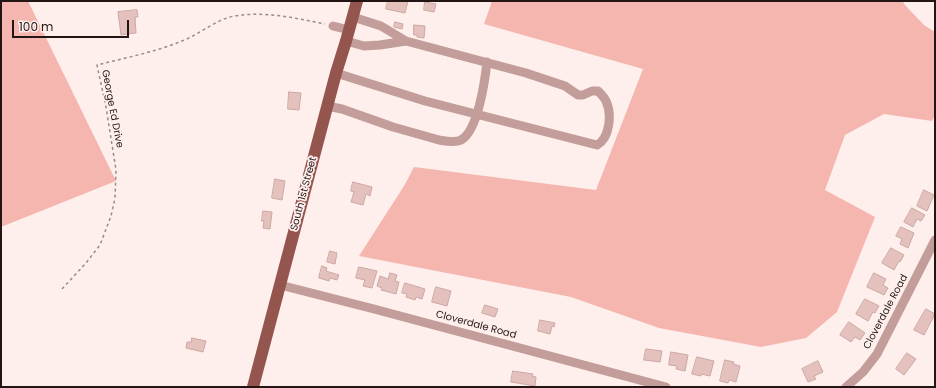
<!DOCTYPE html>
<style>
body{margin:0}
#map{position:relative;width:936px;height:388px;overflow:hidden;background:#feefed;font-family:Poppins,sans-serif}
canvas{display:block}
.frame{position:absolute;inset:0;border:2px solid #221514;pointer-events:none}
.scale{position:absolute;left:12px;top:20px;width:117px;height:18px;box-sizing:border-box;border:2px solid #221514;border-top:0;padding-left:5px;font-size:12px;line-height:14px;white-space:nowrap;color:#221514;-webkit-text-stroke:3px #feefed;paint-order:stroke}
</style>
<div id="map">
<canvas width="936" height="388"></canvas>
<div class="frame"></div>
<div class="scale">100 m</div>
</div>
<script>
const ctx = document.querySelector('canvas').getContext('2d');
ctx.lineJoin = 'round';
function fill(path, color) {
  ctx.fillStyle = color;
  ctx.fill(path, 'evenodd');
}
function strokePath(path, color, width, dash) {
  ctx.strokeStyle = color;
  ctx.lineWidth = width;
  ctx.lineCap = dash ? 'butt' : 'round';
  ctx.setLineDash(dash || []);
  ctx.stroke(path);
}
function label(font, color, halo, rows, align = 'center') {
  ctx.font = font + ' Poppins,sans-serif';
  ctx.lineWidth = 3.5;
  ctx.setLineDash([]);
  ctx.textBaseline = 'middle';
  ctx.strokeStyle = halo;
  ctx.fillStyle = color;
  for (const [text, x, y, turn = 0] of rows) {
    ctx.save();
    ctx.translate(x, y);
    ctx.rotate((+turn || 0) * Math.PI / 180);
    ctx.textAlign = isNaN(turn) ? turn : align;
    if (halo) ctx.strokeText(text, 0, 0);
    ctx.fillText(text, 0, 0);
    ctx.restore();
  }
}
fill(new Path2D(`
 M1,1h27l88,180 -115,46z
 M492,1h174l4,1 1,-1h232l1,3 20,21 11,7v83l-3,6 -48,-7 -39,21 -20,55 50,27 -38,95 -31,26 -45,9 -102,-19 -88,-31 -212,-41 45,-70 10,-19 182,23 47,-121 -159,-45z`), '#f5b6af');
const building = new Path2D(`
 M388,1h20l-3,12 -19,-4z
 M425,2l11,2 -2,8 -10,-2z
 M137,10l1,7h-3l1,16 -15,2 -3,-23z
 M395,22l8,2 -1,5 -8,-2z
 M414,25l11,1 -1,12 -7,-1v-2h-3z
 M289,92l12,1 -2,17 -11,-1z
 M275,179l10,2 -3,19 -10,-2z
 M353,182l19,5 -2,9 -4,-2 -3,11 -12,-3 3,-10 -3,-1z
 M924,190l10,5 -7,16 -10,-5z
 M912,208l13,7 -4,6 -4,-2 -4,8 -9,-5z
 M263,211l9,1 -2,17 -7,-1 1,-7h-2z
 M901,227l13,6 -6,15 -8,-4 2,-5 -6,-3z
 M891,248l13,7 -4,7 -1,-1 -5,9 -12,-7z
 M330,251l7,2 -2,11 -8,-2z
 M322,266l5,2 -1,3 13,4 -2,5 -7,-2 -1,3 -10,-3z
 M359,267l18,4 -5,17 -9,-2 2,-6 -9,-2z
 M390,273l7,2 -2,6 4,1 -3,12 -15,-4 1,-2 -5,-2 3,-10 8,3z
 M874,273l12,6 -3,6 5,3 -4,7 -17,-8z
 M405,283l20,6 -3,10 -6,-2 -1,3 -9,-3 1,-3 -5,-1z
 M436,287l15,4 -4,15 -15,-4z
 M865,299l14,7 -4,7 -2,-1 -5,9 -12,-7z
 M485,305l13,4 -3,8 -13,-4z
 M926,309l9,5 -11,21 -10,-5z
 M540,320l15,3 -1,4 -2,-1 -2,8 -12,-3z
 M849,322l16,11 -5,7 -5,-3 -4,5 -11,-7z
 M192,338l14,3 -3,11 -17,-4 1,-6h4z
 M646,349l16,2 -2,11 -16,-2z
 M671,352l17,3 -3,16 -9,-2 1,-3 -8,-1z
 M907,353l9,6 -12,16 -8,-6z
 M697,357l17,4 -4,15 -9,-2v2l-9,-2z
 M725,360l9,2 -1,2 7,2 -4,16 -7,-2 -1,3 -8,-2z
 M818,361l5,11 -9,4 2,3 -8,3 -6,-13z
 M513,371l20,3 -1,2 4,1 -1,9 -24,-4z`);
fill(building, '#e4c1bd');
strokePath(building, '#caa8a4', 1);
strokePath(new Path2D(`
 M62,289l24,-26 14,-18 11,-29 4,-18 1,-28 -10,-63 -9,-42c28,-7 58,-13 85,-24 18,-7 33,-21 52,-25 32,-5 61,2 91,8`), '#988a89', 1.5, [3, 3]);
strokePath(new Path2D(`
 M353,17l28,9 25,15
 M333,26l16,4
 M336,73l89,28 172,44c13,-7 15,-31 9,-44 -2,-4 -4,-6 -8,-10h-6l-9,4h-5l-13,-9 -39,-13 -120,-32 -26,4 -16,1 -18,-5
 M327,106l15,3 51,18 46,13c6,1 16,3 22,0 17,-9 24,-60 26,-78
 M280,285l94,24 292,78
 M846,387l17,-15 14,-18 58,-114`), '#c29d99', 9);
strokePath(new Path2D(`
 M253,387l83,-314 10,-32 11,-40`), '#94554f', 12);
label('10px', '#221514', '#feefed', [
 ["George Ed Drive",112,109,79],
 ["South 1st Street",304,194,-75],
 ["Cloverdale Road",886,312,-62],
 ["Cloverdale Road",476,325,15]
]);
</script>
